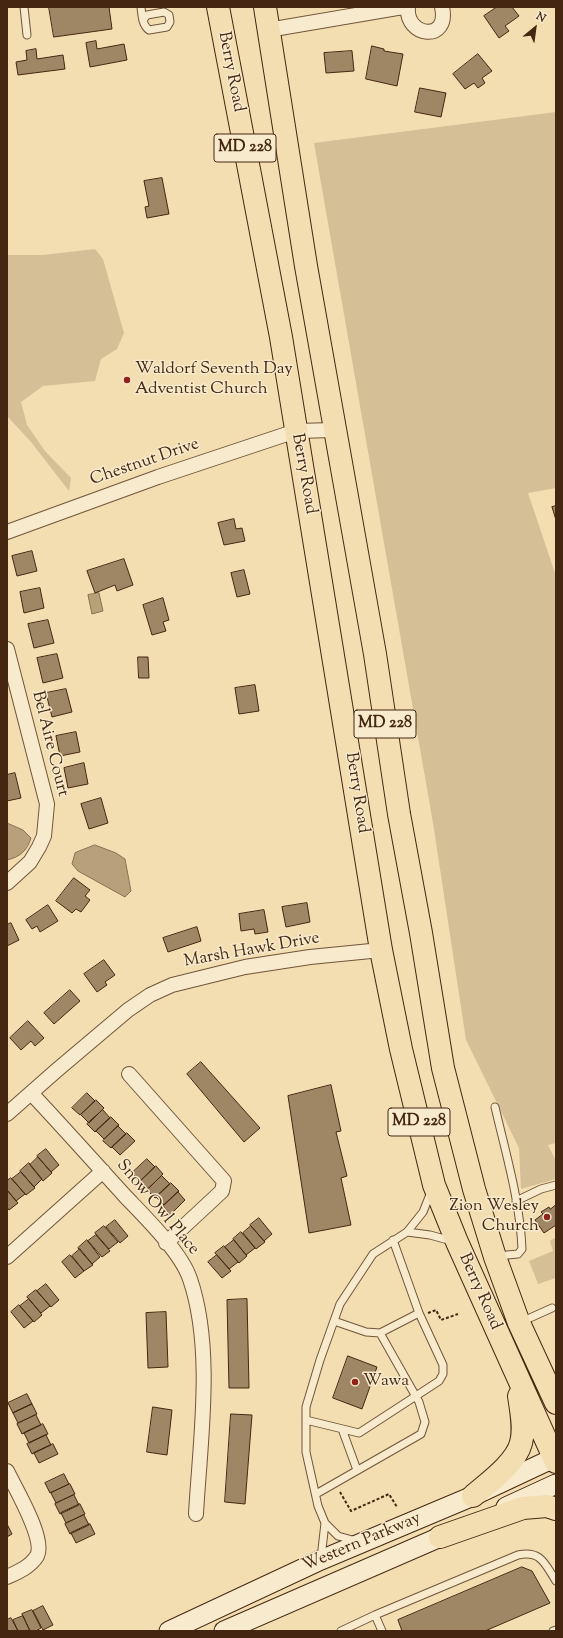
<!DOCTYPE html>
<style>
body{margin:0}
#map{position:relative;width:563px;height:1638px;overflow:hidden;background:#f3deb2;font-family:"Sorts Mill Goudy",serif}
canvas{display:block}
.frame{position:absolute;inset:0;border:8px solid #452711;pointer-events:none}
.north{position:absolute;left:515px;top:8px;width:40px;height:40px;-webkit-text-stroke:3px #f7eacd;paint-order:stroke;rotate:29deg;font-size:11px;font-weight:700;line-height:16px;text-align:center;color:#452711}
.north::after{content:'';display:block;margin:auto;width:14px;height:18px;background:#452711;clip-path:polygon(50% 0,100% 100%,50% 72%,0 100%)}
</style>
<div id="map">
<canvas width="563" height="1638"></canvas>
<div class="frame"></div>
<div class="north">N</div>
</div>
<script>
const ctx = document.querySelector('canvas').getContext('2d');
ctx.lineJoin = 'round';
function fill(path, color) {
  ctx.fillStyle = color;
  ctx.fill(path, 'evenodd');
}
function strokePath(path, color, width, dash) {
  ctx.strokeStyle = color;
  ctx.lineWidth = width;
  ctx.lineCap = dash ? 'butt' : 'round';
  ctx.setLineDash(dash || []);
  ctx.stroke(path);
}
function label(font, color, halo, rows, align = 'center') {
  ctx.font = font + ' "Sorts Mill Goudy",serif';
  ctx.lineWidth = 3;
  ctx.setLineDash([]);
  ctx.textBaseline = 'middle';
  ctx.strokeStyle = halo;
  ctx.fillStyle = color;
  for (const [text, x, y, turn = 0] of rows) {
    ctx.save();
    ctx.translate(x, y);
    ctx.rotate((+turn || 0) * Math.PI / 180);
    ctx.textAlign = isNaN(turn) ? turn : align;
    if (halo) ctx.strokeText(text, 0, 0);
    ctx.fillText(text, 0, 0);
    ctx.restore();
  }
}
fill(new Path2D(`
 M556,112v376l-28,5 28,83v567l-8,2 8,16v18l-35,10 -2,-41 -53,-108 -33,-217 -119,-680z
 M95,249l8,10 21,74 -7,16 -16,10 -6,22 -52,5 -22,16 6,23 18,26 26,27 -2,13 -38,-49 -24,-26v-161h36z
 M556,1237v41l-18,6 -9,-23 24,-10 -3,-10z`), '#d5bf97');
const water = new Path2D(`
 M99,593l4,18 -11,3 -4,-19z
 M7,823l16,7 8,8c-4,13 -11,19 -24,22z
 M95,845l21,8 9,6 6,32 -6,6 -47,-26 -6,-7 3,-11z`);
fill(water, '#b8a07b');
strokePath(water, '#8a7051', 1);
const building = new Path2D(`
 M49,7h60l3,22 -58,8z
 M497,7h15l7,9 -14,10 4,5 -10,7 -15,-22z
 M96,41l1,8 27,-5 3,16 -37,7 -4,-24z
 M372,46l12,3v2l19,3 -6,32 -31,-7z
 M36,49l1,10 26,-4 2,14 -47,6 -2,-13 11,-2 -1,-9z
 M352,51l2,20 -28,2 -2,-20z
 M478,54l14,17 -10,7 3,5 -7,5 -4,-5 -9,6 -12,-15z
 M420,88l26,5 -5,24 -26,-5z
 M162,178l7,36 -22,4 -2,-11 4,-1 -5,-25z
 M556,506v14l-4,-13z
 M234,519l2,10 6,-1 3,13 -21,4 -6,-22z
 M32,551l5,20 -20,5 -5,-20z
 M124,559l9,26 -16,6 -2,-6 -20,8 -8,-22z
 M244,570l6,24 -13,3 -6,-24z
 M40,588l4,20 -20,5 -4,-21z
 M163,598l6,22 -6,2 3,9 -14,4 -9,-30z
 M48,620l6,23 -20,5 -6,-24z
 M57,654l6,24 -20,5 -6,-25z
 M138,657h10l1,21h-10z
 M255,685l4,26 -20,3 -4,-26z
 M66,689l6,23 -20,5 -6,-24z
 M76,732l4,20 -20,4 -4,-20z
 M84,763l4,21 -20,4 -4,-20z
 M15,773l6,25 -14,3v-26z
 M101,798l7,25 -19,6 -8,-25z
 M74,878l16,12 -5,6 5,4 -9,12 -5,-3 -4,4 -16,-12z
 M307,903l3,19 -24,5 -4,-20z
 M48,905l10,16 -18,11 -3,-6 -5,3 -6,-9z
 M264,910l4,22 -13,2 -1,-5 -13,2 -2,-17z
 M11,923l8,17 -12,6v-21z
 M197,927l4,14 -33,11 -5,-14z
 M104,960l11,15 -10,7 2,3 -10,7 -13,-18z
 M70,990l10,11 -26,23 -10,-11z
 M28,1021l16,17 -9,8 -4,-5 -10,9 -11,-12z
 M201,1062l59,66 -16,14 -57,-68z
 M331,1085l10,46 -5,1 11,44 -6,2 10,47 -42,8 -21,-137z
 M87,1093l8,8 -15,14 -8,-7z
 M96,1100l8,8 -15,15 -8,-8z
 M103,1110l7,8 -15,14 -8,-8z
 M111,1117l8,8 -15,14 -8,-8z
 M118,1126l8,8 -15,14 -8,-7z
 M127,1133l8,8 -15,14 -8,-8z
 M46,1149l13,16 -8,7 -14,-16z
 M38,1157l14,16 -9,8 -13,-16z
 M147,1159l8,8 -16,15 -7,-9z
 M29,1163l13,16 -8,8 -14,-16z
 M156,1166l7,8 -15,15 -7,-8z
 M21,1172l14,16 -9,7 -14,-16z
 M162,1176l8,8 -15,14 -8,-8z
 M11,1178l14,16 -9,7 -9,-11v-9z
 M171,1183l8,8 -15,14 -8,-8z
 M7,1190l11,13 -9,7 -2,-3z
 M178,1192l7,8 -15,15 -7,-9z
 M556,1205v20l-12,8 -9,-13 8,-6 -2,-2 8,-5 1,2z
 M259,1218l13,16 -8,7 -14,-16z
 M115,1220l13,16 -8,7 -14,-16z
 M104,1226l14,16 -9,7 -14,-16z
 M251,1226l14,16 -9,7 -13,-16z
 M241,1232l14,16 -9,7 -13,-16z
 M96,1235l14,16 -8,6 -14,-16z
 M87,1240l13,17 -8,7 -14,-16z
 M234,1240l13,16 -8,7 -14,-16z
 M224,1246l14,16 -9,7 -14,-16z
 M80,1249l13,16 -9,6 -12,-15z
 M70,1255l14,16 -9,7 -13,-16z
 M217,1255l14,16 -9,7 -14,-16z
 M46,1284l13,16 -8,7 -14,-16z
 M36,1290l14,16 -9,7 -14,-16z
 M29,1299l13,16 -8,7 -14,-16z
 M247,1299l2,89h-20l-2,-88z
 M19,1305l14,16 -9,7 -13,-16z
 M166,1312l2,55 -20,1 -2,-55z
 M348,1356l29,11 -15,42 -29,-11z
 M27,1394l5,10 -19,9 -5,-10z
 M32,1404l5,10 -19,9 -5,-10z
 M153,1407l19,3 -5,45 -20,-3z
 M231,1414l21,1 -7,89 -20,-2z
 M36,1415l5,10 -19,9 -5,-10z
 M43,1424l5,10 -19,9 -5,-10z
 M46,1435l5,10 -19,9 -5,-10z
 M53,1444l5,10 -19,9 -5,-10z
 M64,1474l5,10 -19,9 -5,-10z
 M70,1484l5,10 -19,9 -5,-10z
 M74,1495l5,10 -19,9 -5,-10z
 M80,1504l5,10 -19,9 -5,-10z
 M84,1515l5,10 -19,9 -5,-10z
 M7,1524l5,10 -5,3z
 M90,1524l5,10 -19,9 -5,-10z
 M522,1567l10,4 18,32 -65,28h-83l-4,-11z
 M43,1606l10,19 -10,5 -10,-19z
 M32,1610l9,18 -5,3h-6l-8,-17z
 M23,1616l7,15h-12l-5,-11z
 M11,1618l7,13h-11v-11z`);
fill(building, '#9f8665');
strokePath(building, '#452711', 1);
const lane = new Path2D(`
 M24,7l3,28
 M141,7c1,8 1,18 8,23l18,-3 3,-5 -1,-7 -5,-3 -17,3 -4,5
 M495,1107c11,47 25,94 27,142l-4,5 -21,2
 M516,1201l25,-12 15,-4
 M407,1232l23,3 22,6
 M334,1321l32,11 14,1 39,-20
 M521,1322l31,-14
 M306,1420l53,13 80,-52 4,-7v-9l-24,-52 -26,-73
 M342,1429l15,41
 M316,1494l105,-60 4,-12 -6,-20 -39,-69
 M356,1541l-18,-5 -13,-13 -7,-17 -12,-54v-45l14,-47 20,-56 33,-50 34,-22 16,-20 8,-20
 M321,1558l4,-35
 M341,1631l34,-16
 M382,1631l-7,-16 143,-60c23,-5 27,9 38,26
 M553,1631l3,-1`);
const street = new Path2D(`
 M408,7c-3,30 42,36 34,0
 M268,30l135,-23
 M7,532l151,-55 138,-46 38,-1
 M7,649l40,155 -3,32 -5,11 -9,15 -23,21
 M129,1074l95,107 -2,10 -56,52
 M31,1093c32,34 63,69 94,103 20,21 56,56 65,83 24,70 10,162 6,235
 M7,1114l50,-44 71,-60 22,-15 22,-10 73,-18 65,-10 71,-7
 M7,1257l96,-86
 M7,1471c8,17 39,68 30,85 -7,11 -19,16 -30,21`);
const secondary = new Path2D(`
 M506,1507l50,-23
 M169,1631l152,-71 152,-64 83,-39
 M224,1631l230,-100`);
const highway = new Path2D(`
 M218,7l63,330 100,613 20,99 33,136 23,57 99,220
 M265,7l41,259 69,388 24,160 22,119 22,135 31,121 21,68 24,66 37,80
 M473,1496c15,-13 43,-33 48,-53 4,-15 0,-32 -2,-47
 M440,1537l83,-29 24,-2 9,3`);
strokePath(lane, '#705539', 9);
strokePath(street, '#705539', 16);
strokePath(secondary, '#452711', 21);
strokePath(highway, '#452711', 24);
strokePath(new Path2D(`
 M428,1313l8,-3 5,10 17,-6
 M340,1492l11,19 38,-17 8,13`), '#452711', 2, [3, 2]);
strokePath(lane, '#f7eacd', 7);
strokePath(street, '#f7eacd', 14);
strokePath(secondary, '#f7eacd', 19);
strokePath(highway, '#f3deb2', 22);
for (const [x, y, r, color] of [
 [127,380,4,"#8f2418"],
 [547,1217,4,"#8f2418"],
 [355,1382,4,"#8f2418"]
]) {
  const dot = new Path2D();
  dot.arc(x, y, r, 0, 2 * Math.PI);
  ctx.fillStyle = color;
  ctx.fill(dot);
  strokePath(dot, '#f7eacd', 1.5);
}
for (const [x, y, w] of [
 [245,148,62],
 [385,724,62],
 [419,1122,62]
]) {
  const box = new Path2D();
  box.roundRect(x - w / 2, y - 14, w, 28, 3);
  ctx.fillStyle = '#f7eacd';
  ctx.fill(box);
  strokePath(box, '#452711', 1);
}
label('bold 16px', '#452711', null, [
 ["MD 228",245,148],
 ["MD 228",385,724],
 ["MD 228",419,1122]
]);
label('17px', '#452711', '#f7eacd', [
 ["Berry Road",230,72,79],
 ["Chestnut Drive",145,463,-19],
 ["Berry Road",303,474,80],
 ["Bel Aire Court",49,744,76],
 ["Berry Road",356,793,81],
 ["Marsh Hawk Drive",252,951,-10],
 ["Snow Owl Place",157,1208,50],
 ["Berry Road",479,1292,66],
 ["Western Parkway",362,1543,-23]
]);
label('17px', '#452711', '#f7eacd', [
 ["Waldorf Seventh Day",135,370],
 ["Adventist Church",135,390],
 ["Zion Wesley",539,1207,"right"],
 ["Church",539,1227,"right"],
 ["Wawa",363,1382]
], 'left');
</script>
